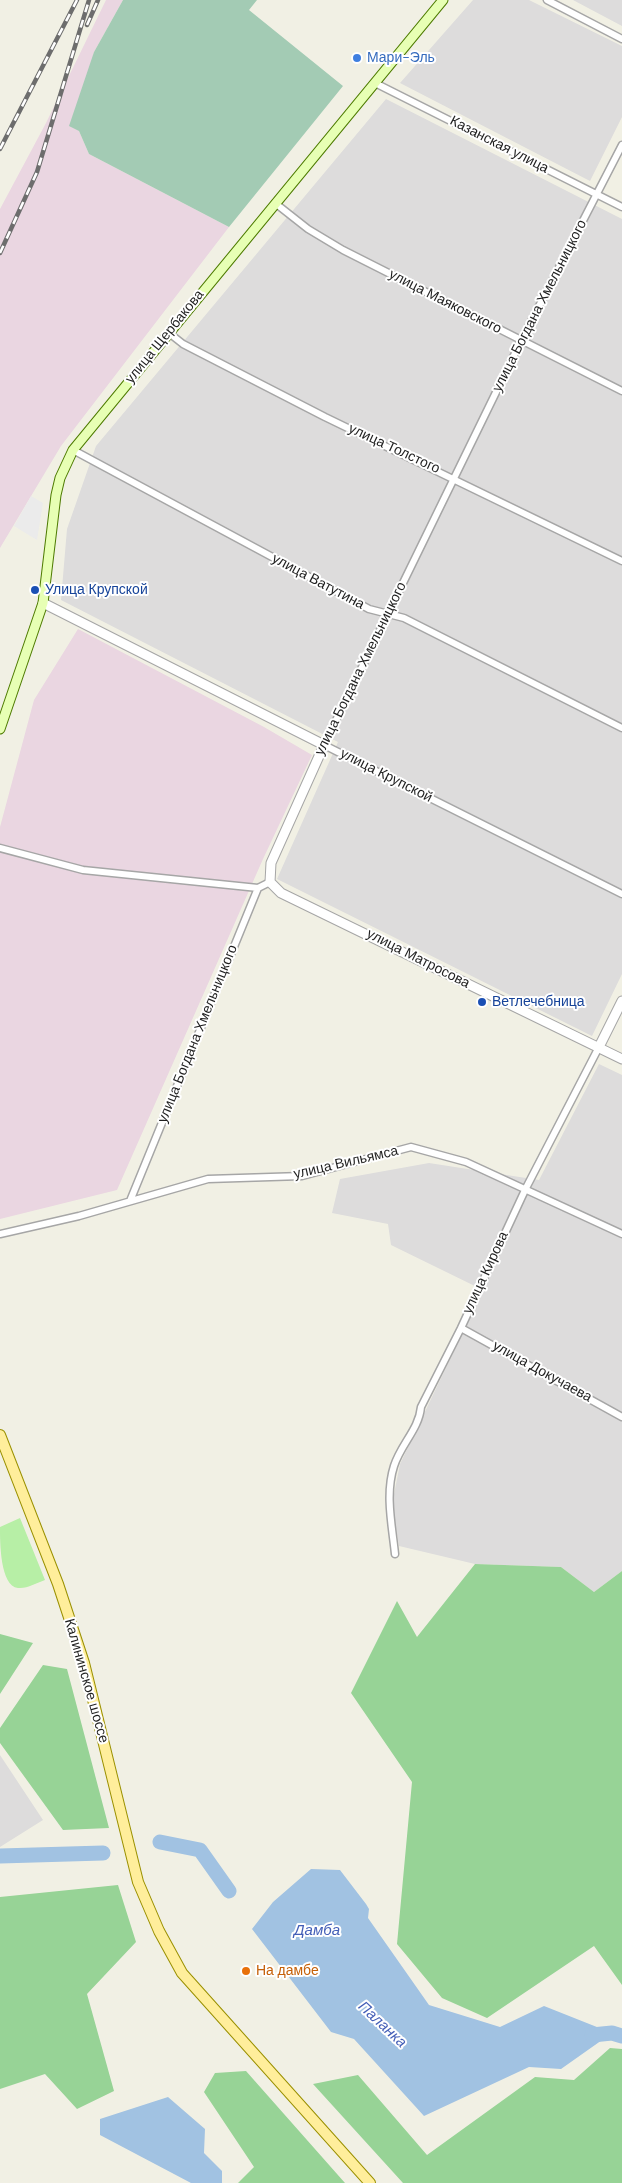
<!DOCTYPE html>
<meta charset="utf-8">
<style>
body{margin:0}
canvas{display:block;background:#f1f0e4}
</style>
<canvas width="622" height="2183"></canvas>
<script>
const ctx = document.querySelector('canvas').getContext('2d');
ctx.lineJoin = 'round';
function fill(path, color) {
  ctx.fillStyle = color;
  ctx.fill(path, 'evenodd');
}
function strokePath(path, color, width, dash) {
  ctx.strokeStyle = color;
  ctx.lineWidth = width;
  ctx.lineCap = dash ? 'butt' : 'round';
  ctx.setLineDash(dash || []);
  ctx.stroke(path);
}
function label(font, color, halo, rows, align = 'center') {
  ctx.font = font + ' "DM Sans",sans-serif';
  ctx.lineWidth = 4;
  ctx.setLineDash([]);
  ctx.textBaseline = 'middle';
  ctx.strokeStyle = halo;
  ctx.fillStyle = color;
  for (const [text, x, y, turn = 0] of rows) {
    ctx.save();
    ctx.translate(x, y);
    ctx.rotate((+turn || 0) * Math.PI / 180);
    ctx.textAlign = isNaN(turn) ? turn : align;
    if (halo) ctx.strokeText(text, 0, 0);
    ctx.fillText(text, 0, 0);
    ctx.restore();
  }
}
fill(new Path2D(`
 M473,0h56l93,46v71l-32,64 -190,-98z
 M573,0h49v26z
 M386,99l236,120v755l-30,62 -315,-157 61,-137 -277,-142 6,-71 29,-83z
 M599,1064l23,11v496l-28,21 -33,-25 -86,-3 -76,-18 -7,-42 8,-40 83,-174 -92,-45 -3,-21 -56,-11 8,-34 89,-16 110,17z
 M0,1755l43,65 -43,27z`), '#dddcdc');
fill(new Path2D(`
 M106,0h17l-29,52 -15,79 10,23 140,73 -168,219 -61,102v-339l46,-86z
 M78,629l186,98 48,28 -49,104 -146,331 -117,29v-392l34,-127z`), '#ead6e1');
fill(new Path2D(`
 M20,1518l25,62c-9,3 -18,9 -27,8 -18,-2 -18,-46 -18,-61z`), '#b7efa6');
fill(new Path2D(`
 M475,1564l86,3 33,25 28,-21v414l-28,-39 -107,72 -45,-20 -45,-54 15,-162 -61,-89 46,-92 20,36z
 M0,1634l33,9 -33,51z
 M43,1665l24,4 42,159 -46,2 -63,-87v-15z
 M118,1885l18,57 -49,52 27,97 -37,18 -32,-35 -45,15v-192z
 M610,2048l12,1v134h-219l-90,-99 45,-9 69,80 108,-78 39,3z
 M246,2071l99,112h-107l16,-16 -50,-75 11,-19z`), '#97d396');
fill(new Path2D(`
 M123,0h134l-8,10 94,76 -114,141 -140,-73 -10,-23 -10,-5 25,-74z`), '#a3cbb4');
fill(new Path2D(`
 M31,496l12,7 -6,37 -23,-14z`), '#ebebeb');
fill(new Path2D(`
 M311,1869l29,1 26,34 3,5 -1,9 61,87 71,22 44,-21 68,27 -51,36 -32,-2 -105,49 -70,-77 -23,-7 -79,-103 21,-27z
 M168,2097l37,32 -1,24 18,18v12h-31l-91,-48v-16z`), '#a1c2e2');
strokePath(new Path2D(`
 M160,1842l40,8 29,41
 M0,1856l103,-3
 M592,2035l20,-2 10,3`), '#a1c2e2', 15);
const minor = new Path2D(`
 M547,0l75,39
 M375,83l247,124
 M622,145l-101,196 -197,404 298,149
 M275,203l33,26 35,21 279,141
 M169,333l14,11 142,73 297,144
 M73,450l296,159 35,9 218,110
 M0,848l83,22 175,18
 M130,1201l128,-313 12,-6
 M0,1234l79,-18 129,-37 94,-3 109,-29 55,15 156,72
 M461,1328l161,89
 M395,1554c-3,-29 -10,-60 -1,-88 7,-22 25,-37 27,-59l40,-79 65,-140 73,-141`);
const tertiary = new Path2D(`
 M43,603l281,142 -53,118 -1,19 11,11 341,166
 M599,1047l23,-46`);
const secondary = new Path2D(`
 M0,729l43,-126 13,-108 4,-17 13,-28 370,-450`);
const primary = new Path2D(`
 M0,1435l58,149 26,79 54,219 21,49 23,42 188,210`);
strokePath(minor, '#a6a6a6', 9);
strokePath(tertiary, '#a6a6a6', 11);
strokePath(secondary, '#4e7c00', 11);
strokePath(primary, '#9a9000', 12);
strokePath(minor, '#fff', 6);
strokePath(tertiary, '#fff', 9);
strokePath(secondary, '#e7ffb4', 9);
strokePath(primary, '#ffee9b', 10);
const rail = new Path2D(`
 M87,25l11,-25
 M0,149l77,-149
 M0,253l37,-81 52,-172`);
strokePath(rail, '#6d6d6d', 4.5);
strokePath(rail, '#fff', 2.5, [8]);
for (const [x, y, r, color] of [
 [357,58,5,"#3f7fe0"],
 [35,590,5,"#1a4fb4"],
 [482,1002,5,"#1a4fb4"],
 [246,1971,5,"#e8710a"]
]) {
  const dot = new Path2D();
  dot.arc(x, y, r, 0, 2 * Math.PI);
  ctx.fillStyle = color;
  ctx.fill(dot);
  strokePath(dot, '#fff', 2);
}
label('14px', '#366cbe', '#fff', [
 ["Мари-Эль",367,58]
], 'left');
label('14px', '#1f1f1f', '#fff', [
 ["Казанская улица",499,145,27],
 ["улица Маяковского",445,302,27],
 ["улица Богдана Хмельницкого",540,306,-63],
 ["улица Щербакова",165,337,-51],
 ["улица Толстого",394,449,25],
 ["улица Ватутина",318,582,28],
 ["улица Богдана Хмельницкого",361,669,-64],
 ["улица Крупской",386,776,27],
 ["улица Матросова",418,959,27],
 ["улица Богдана Хмельницкого",198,1034,-68],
 ["улица Вильямса",346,1163,-13],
 ["улица Кирова",486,1273,-65],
 ["улица Докучаева",542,1372,29],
 ["Калининское шоссе",86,1681,74]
]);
label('14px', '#164399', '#fff', [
 ["Улица Крупской",45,590],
 ["Ветлечебница",492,1002]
], 'left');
label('14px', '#c56008', '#fff', [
 ["На дамбе",256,1971]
], 'left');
label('italic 15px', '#435eb7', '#fff', [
 ["Дамба",317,1931],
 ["Паланка",382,2025,43]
]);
</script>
